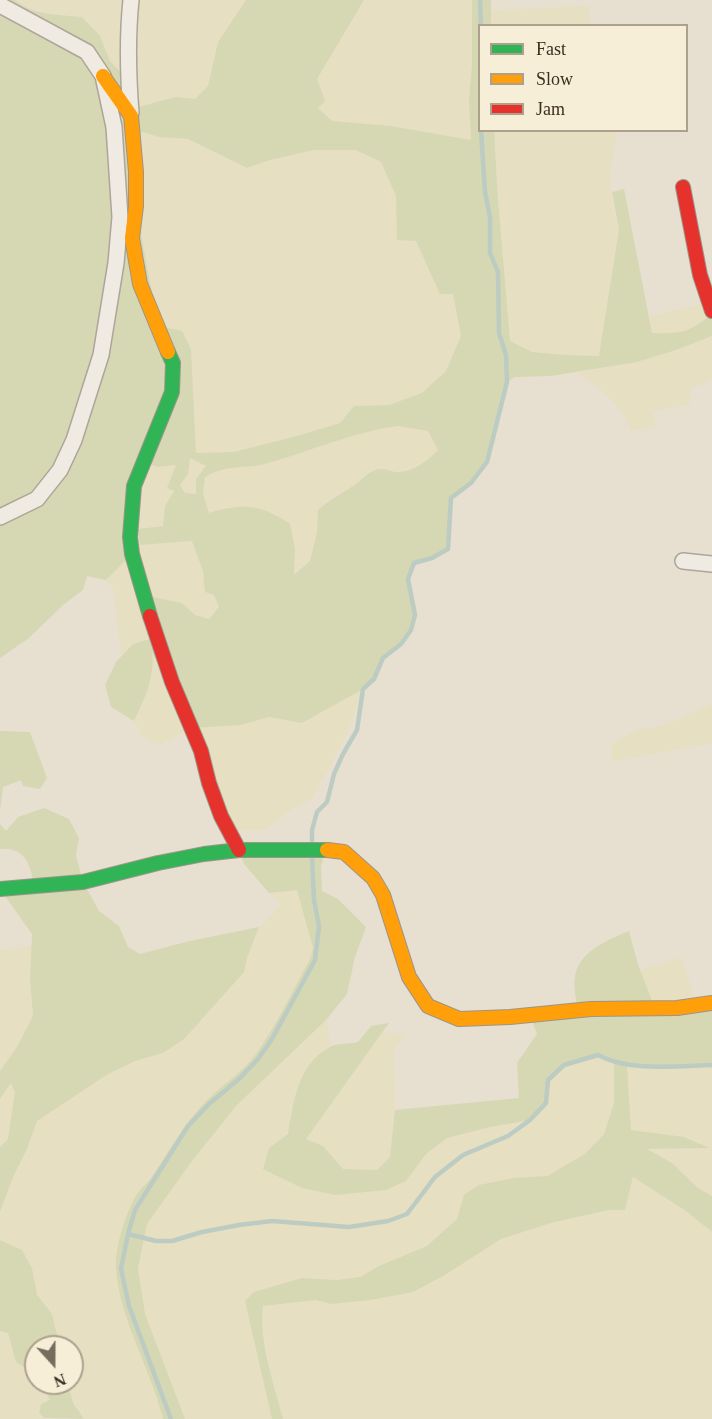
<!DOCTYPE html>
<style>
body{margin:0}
#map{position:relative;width:712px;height:1419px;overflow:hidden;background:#e7e0d1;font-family:Georgia,serif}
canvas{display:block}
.legend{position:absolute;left:478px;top:24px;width:210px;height:108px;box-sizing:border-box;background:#f7eed8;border:2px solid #ada18e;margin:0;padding:8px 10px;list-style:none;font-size:18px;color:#3d2e20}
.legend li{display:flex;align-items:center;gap:12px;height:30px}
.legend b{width:30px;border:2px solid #ada18e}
.north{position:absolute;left:24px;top:1335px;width:60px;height:60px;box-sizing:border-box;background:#f7eed8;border:2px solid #ada18e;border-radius:50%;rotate:159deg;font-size:16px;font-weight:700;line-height:24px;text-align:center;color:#3d2e20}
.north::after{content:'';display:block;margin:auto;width:21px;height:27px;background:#786c5e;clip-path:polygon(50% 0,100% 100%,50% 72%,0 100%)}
</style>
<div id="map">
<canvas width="712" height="1419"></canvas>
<ul class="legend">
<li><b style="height:8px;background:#30b455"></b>Fast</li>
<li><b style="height:8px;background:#ff9f0a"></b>Slow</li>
<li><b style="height:8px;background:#e5322d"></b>Jam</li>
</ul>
<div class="north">N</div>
</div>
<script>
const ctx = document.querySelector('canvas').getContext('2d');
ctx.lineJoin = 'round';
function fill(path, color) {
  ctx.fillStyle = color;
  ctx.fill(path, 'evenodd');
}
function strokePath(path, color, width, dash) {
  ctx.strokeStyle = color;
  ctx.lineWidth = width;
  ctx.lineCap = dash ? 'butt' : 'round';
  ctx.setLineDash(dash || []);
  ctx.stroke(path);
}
fill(new Path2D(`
 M15,0h231l-28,42 -10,44 -13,13 -20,-2 -44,12 -4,-76 -6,38 -11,-10 -10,-25 -18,-19 -23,-2 -37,-9z
 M364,0h108v64l-3,36 2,40 -80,-14 -59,-5 -14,-14 -1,-28z
 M589,6l1,19 -99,1v-16z
 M132,129l27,8 29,2 59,29 23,-8 44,-10h42l26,12 14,34 1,44 19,1 24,53h13l8,42 -15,35 -24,22 -33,12 -35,1 -14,17 -43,13 -63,16 -38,1 -5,-104 -33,-23 -22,-120z
 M613,130l4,6 -7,36 2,30 7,27 -20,127 -32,-1 -35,-3 -22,-11 -12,-142 -4,-68z
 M712,301v12l-16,14 -18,7 -26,-1 -2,-17z
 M712,336v44l-21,9 -2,16 -37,6 4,16 -25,4 -8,-16 -10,-14 -12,-11 -25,-17 61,-11 39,-12z
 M398,426l30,5 10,19 -10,11 -17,7 -13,4 -17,-4 -14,5 -12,12 -24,13 -13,12 -1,23 -7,28 -16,15 1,-27 -64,-42 -22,7 -6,-20 2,-17 14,-8 45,-5 107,-34z
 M190,457l16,9 -10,28 -11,-1 -5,-8 8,-11z
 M144,462l13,5 20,-2 -10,23 7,2 -9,16 -2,20 -24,3 2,16 52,-4 10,30 2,21 9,3 5,12 -10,12 -14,-4 -13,-12 58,122 29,-8 33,6 61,-34 -12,36 -20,41 -10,15 -9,18 -23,12 -24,19 -37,1 -37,-103 -31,17 -18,-8 -8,-16 9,-16 10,-43 -20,-18 -12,12 -8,-67 -7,-9 26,-26z
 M712,704v39l-100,19v-18l28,-16h12l17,-5z
 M297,889l16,59 -3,11 -39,71 -16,25 -18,20 -30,25 -73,98 -13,39 -6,28 5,25 8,32 23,54 12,43h-79l-11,-16 -5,-20h4v-36h-12l-8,-33 -15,-19 -5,-27 -10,-18 -22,-10v-28l13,-35 14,-28 10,-28 71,-47 27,-13 28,-8 81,-81 3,-14 13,-31 21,-22 -12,-12z
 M32,945l-2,35 3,36 -16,31 -17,24v-120z
 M682,957l14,48 -41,3 -15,-38z
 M327,1019l4,28 -23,19 -11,21 -9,47 -19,14 -6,21 143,12 20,-27 21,-16 43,-11 40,-7 16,-17 2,-23 16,-15 34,-10 16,9v39l-10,31 -18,20 -39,22 -33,2 -50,18 -7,23 -30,27 -48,20 -19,11 -24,3 -34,-2 -57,23 27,118h-87l-40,-105 -7,-45 9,-45 45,-63 45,-56z
 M383,1032l22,2 -11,16 1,60 -5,47 -12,13 -35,-1 -20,-23 -18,-7z
 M627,1065h85v131l-14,-8 -26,-25 -26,-15 43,2 -32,-16 -26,-4z
 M12,1083l4,8 -8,48 -8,8v-48z
 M633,1177l53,34 26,21v187h-429l-12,-44 -10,-57 1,-12 54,-6 15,4 82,-12 32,-17 56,-36 53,-17 55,-12h16z
 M0,1331l8,2 8,29 20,12v9h5l10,18 -9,3 2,14 3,1h-47z`), '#e6dfc2');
fill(new Path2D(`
 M0,0h15c17,15 46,15 67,17l18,19 10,25 10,10 8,-44 3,82 44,-12 20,2 13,-13 10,-44 28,-42h118l-47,79 8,22 -7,7 14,13 59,5 80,14 -2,-40 3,-36v-64h19v25l-11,1v104l14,1 4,68 12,142 22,11 35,3 32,1 20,-127 -7,-37 12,-3 28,144c31,1 37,0 60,-20v23l-36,14 -39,12 -86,14 -36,1 -8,5 -20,80 -16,21 -20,15 -3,51 -16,9 -18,5 -6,15 7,37 -4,15 -10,14 -18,14 -9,21 -11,10 -61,34 -33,-6 -29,8 -49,3 -39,-76c3,23 -7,48 -18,69l-23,-14 -6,-22 11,-23 17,-18 24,-7 -14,-42 39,8 13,12 14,4 10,-12 -5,-12 -9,-3 -2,-21 -11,-30 -52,4 -2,-16 25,-3 2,-20 9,-15 -7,-3 9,-23 -19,2 -12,-5 -13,92 -26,26 -19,-4 -4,14 -20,15 -34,33 -29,20zM133,129l26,8 29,2 59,29 23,-8 44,-10h42l25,12 15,34 1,44 19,1 24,53h13l8,42 -15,35 -24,22 -33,12 -35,1 -14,17 -43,13 -63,16 -38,1 -5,-104 -9,-18 -24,-5 -22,-120zM398,426l30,5 10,19c-10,11 -24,21 -40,22 -7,0 -13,-4 -19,-3 -12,2 -16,11 -26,17 -14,9 -23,13 -35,24l-1,23 -7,28 -16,14 1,-26 -5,-25c-30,-20 -47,-21 -81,-11l-6,-19 2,-17c24,-14 38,-7 63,-14 43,-12 85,-31 130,-37zM190,458l16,8 -10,13v15l-11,-1 -5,-8 8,-11z
 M0,731l30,1 17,46 -7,11 -17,-3 -2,-6 -18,7 -3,24z
 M44,808l25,11 10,19 -3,17 7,27 16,29 20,15 9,21 12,7 50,-13 69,-14 -12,31 -3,14 -60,67 -21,14 -28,8 -27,13 -71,47 -10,28 -14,28 -13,35v-65l8,-8 7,-47 -4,-9 -11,16v-28l17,-24 16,-31 -3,-36 2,-46 -32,-45 34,-3c-3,-21 -9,-39 -34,-37v-25l6,7 12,-14z
 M239,850h87l-5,16 1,25 16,8 28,28 -11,30 -8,37 -20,25 -90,86 -45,56 -45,63 -9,45 7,45 40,105h-22c-12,-51 -44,-99 -47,-152 -1,-19 9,-50 17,-66 4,-9 11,-15 17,-22 19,-27 33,-54 56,-78 16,-16 36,-28 50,-47 21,-30 37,-64 54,-95l3,-11 -16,-58 -28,3 -25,-29z
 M629,931l9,34 17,43 57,-5v62l-85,1 4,64 53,7 25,11 -62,1 25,14 26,25 14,8v36l-26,-21 -53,-34 -8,33h-16l-55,12 -53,17 -56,36 -32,17 -43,8 -39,4 -15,-4 -53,6c-5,32 12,82 20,113h-11l-27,-118 9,-9 48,-14 34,2 24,-3 19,-11 48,-20 30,-27 7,-24 15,-10 35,-7 33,-2 38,-22 19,-20 10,-31v-39l-16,-9 -33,10 -17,15 -2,23 -16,17 -40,7 -43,11 -21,16 -20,27 -20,9 -51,5 -33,-7 -39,-19 6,-21 19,-14c6,-34 9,-69 42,-87 7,-4 20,-3 28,-5l13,-16 18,-3 -83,116 17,7 20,23 34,1 13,-13 5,-47 124,-12 -2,-35 20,-29 -7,-19 48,-5c-2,-12 -6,-26 -2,-38 6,-22 34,-33 53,-41z
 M0,1240l22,10 10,18 5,27 15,19 8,33h-24v28l-20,-13 -8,-29 -8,-2z
 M41,1383h27l5,20 11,16 -40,-1 -5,-6 2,-8 9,-4z`), '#d6d7b3');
strokePath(new Path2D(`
 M480,0l1,26
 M312,843v-13l5,-18 10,-10 7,-28 9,-20 14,-24 6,-41 11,-10 9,-21 18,-14 10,-14 4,-15 -7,-36 6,-16 18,-5 16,-9 3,-51 20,-15 16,-21 20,-80 -1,-27 -7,-22 -1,-61 -8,-19v-36l-5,-25 -4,-62
 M128,1234l28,7h16l30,-9 37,-7 33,-4 77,6 39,-6 19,-7 28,-37 28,-22 45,-19 22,-16 16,-17 2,-23 16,-15 34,-10c31,17 79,11 114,10
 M171,1419l-42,-113 -8,-37 7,-35 7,-24 53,-84 21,-22 30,-25 19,-20 14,-20 43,-79 4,-34 -5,-26 -2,-43`), '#bcccc2', 4.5);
const street = new Path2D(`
 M0,5l87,47 16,24 11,51 6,90 -4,46 -15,92 -27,85 -14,30 -23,29 -37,18
 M131,113c-3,-38 -4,-75 0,-113
 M683,561l29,3`);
const fast = new Path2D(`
 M150,616l-18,-62 -2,-17 4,-51 38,-94 1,-29 -5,-11
 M0,889l83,-7 75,-19 46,-9 35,-4h88`);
const slow = new Path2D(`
 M103,76l28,40 5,56v34l-4,32 8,46 28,68
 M327,850l17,2 29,26 10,17 26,82 19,29 31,13 51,-2 81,-8 86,-1 35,-5`);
const jam = new Path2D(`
 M683,187l17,88 12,36
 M150,616l22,66 29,69 8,32 12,33 18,34`);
strokePath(street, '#ada599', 18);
strokePath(fast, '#9c958a', 16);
strokePath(slow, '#9c958a', 16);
strokePath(jam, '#9c958a', 16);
strokePath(street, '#efebe3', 15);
strokePath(fast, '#30b455', 14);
strokePath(slow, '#ff9f0a', 14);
strokePath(jam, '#e5322d', 14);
</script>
